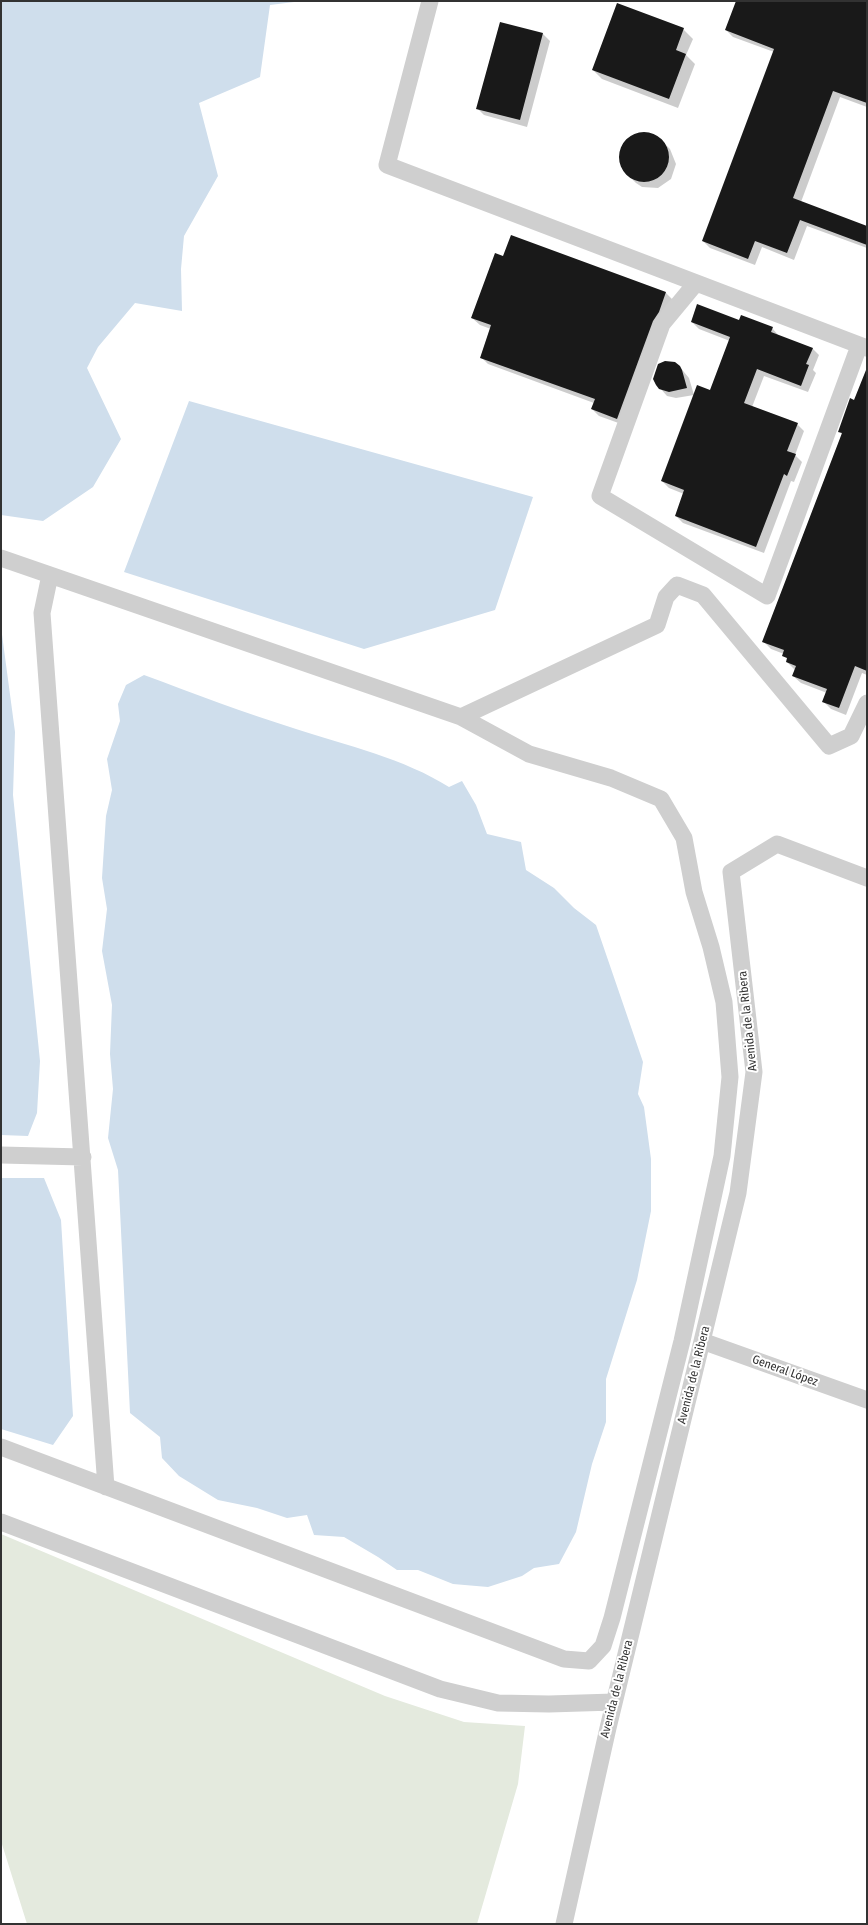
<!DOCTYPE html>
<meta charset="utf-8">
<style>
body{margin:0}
#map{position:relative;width:868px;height:1925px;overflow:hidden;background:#fff;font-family:"Fira Sans Condensed",sans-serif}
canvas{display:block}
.frame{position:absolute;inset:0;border:2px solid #323232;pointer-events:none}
</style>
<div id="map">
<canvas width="868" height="1925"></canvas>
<div class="frame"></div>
</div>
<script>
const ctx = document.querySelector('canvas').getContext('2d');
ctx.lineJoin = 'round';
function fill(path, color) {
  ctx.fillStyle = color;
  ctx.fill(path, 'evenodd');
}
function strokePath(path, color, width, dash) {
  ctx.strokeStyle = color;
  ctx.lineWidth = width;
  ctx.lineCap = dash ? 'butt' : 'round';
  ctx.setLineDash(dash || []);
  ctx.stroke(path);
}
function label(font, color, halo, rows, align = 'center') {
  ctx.font = font + ' "Fira Sans Condensed",sans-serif';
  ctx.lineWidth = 4;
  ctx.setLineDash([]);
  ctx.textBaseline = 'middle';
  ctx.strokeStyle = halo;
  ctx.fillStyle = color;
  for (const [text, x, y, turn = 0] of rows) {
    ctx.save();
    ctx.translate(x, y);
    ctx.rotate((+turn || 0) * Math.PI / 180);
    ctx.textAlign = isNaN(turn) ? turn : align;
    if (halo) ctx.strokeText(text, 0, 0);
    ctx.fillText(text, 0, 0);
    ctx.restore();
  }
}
fill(new Path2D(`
 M1,1534l384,162 79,26 61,4 -7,58 -41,140h-450l-26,-83z`), '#e4eade');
fill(new Path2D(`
 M1,1h301l-32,4 -10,72 -61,26 19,73 -34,60 -3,33 1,42 -47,-8 -37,44 -11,21 34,71 -28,48 -50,34 -42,-6z
 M189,401l344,96 -38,113 -131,39 -240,-77z
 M1,627l14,105 -2,63 27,266 -3,52 -9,23 -27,-1z
 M144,675c51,19 101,38 152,54 50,16 109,30 153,58l13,-6 14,24 11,29 34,8 5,28 28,18 20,20 22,17 47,137 -5,32 6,13 7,52v52l-14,69 -31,99v43l-14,42 -16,68 -17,32 -25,4 -12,8 -34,11 -35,-3 -35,-14h-21l-19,-13 -34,-20 -30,-2 -7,-20 -20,3 -30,-10 -39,-8 -39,-24 -17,-18 -2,-21 -30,-24 -12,-243 -10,-32 5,-49 -3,-35 2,-49 -10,-54 5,-42 -5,-31 4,-62 6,-26 -5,-31 13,-38 -2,-17 8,-19z
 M1,1178h43l17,42 12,196 -20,29 -52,-16z`), '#cfdeec');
fill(new Path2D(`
 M737,1h130v106l-27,-10 -39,105 66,25v21l-60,-22 -13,34 -32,-13 -7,18 -45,-17 -7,-7 71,-189 -41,-15 -7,-7z
 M500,23l43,11 7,7 -23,86 -43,-12 -7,-7z
 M683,29l10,10 -7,16 9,9 -17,44 -76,-29 -9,-9z
 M641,133l15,4 7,5 7,7 6,15 -5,15 -13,9 -16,-1 -6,-4 -13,-13 -3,-8 2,-15 11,-11z
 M666,293l7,7 -49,125 -25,-9 -7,-7 2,-6 -106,-39 -7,-7 10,-28 -11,-4 -8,-7z
 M692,322h48l32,6 7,8 33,12 7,7 -6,15 3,3 -8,19 -44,-16 -12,31 45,17 7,7 -9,24 7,7 -8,20 -3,-1 -27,72 -81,-30 -7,-7 8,-22 -15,-6 -7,-7 48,-90 20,-50 -31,-12z
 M679,366l10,12 5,17 -18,3 -9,-2 -7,-8z
 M867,370v305l-5,-2 -16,42 -15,-6 -7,-7 3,-9 -26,-10 -8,-7 2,-6 -8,-8 1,-2 -4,-6 -13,-5 -8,-8 79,-207 -3,-3 16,-30z`), '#0003');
fill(new Path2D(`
 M736,1h131v102l-34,-12 -40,107 74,28v19l-67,-25 -13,33 -32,-12 -7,18 -46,-18 72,-192 -49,-19z
 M617,3l67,25 -8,22 10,4 -17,45 -77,-29z
 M500,22l43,11 -23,87 -44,-11z
 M619 157a25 25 0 1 1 50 0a25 25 0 1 1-50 0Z
 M511,235l155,57 -7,20 -6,9 -36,98 -26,-10 4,-10 -115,-41 11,-33 -20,-7 24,-65 8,3z
 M697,304l42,16 2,-5 32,12 -2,5 42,16 -7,16 3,1 -8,21 -44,-17 -13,34 54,20 -11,28 9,3 -9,22 -3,-2 -28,73 -81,-31 9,-26 -23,-9 36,-96 13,5 20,-53 -39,-15z
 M665,361l10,1 5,4 2,4 5,18 -18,4 -10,-3 -3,-4 -3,-6 5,-15z
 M866,370l1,301 -12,-5 -16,42 -17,-6 5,-13 -35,-13 4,-10 -10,-4 1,-4 -5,-2 2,-6 -22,-8 80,-209 -4,-1 12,-34 4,2z`), '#191919');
strokePath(new Path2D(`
 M430,1l-43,164 480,183
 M696,283l-34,41 -62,172 167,100 92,-250
 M1,558l460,159 68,37 82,24 50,21 23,39 10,54 17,55 13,55 6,75 -8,79 -40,185 -70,277 -9,28 -14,15 -25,-2 -563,-212
 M50,575l-8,38 64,874
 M461,717l196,-92 9,-28 11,-12 26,10 126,151 22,-10 16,-33
 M1,1155l82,2
 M702,1341l165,59
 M1,1522l439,167 58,14 51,1 65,-2
 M564,1924l44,-196 130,-535 16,-121 -23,-200 46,-28 90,34`), '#cfcfcf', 17);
label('12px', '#323232', '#fff', [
 ["Avenida de la Ribera",748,1021,-96],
 ["General López",785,1371,20],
 ["Avenida de la Ribera",694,1375,-76],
 ["Avenida de la Ribera",617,1689,-76]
]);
</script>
